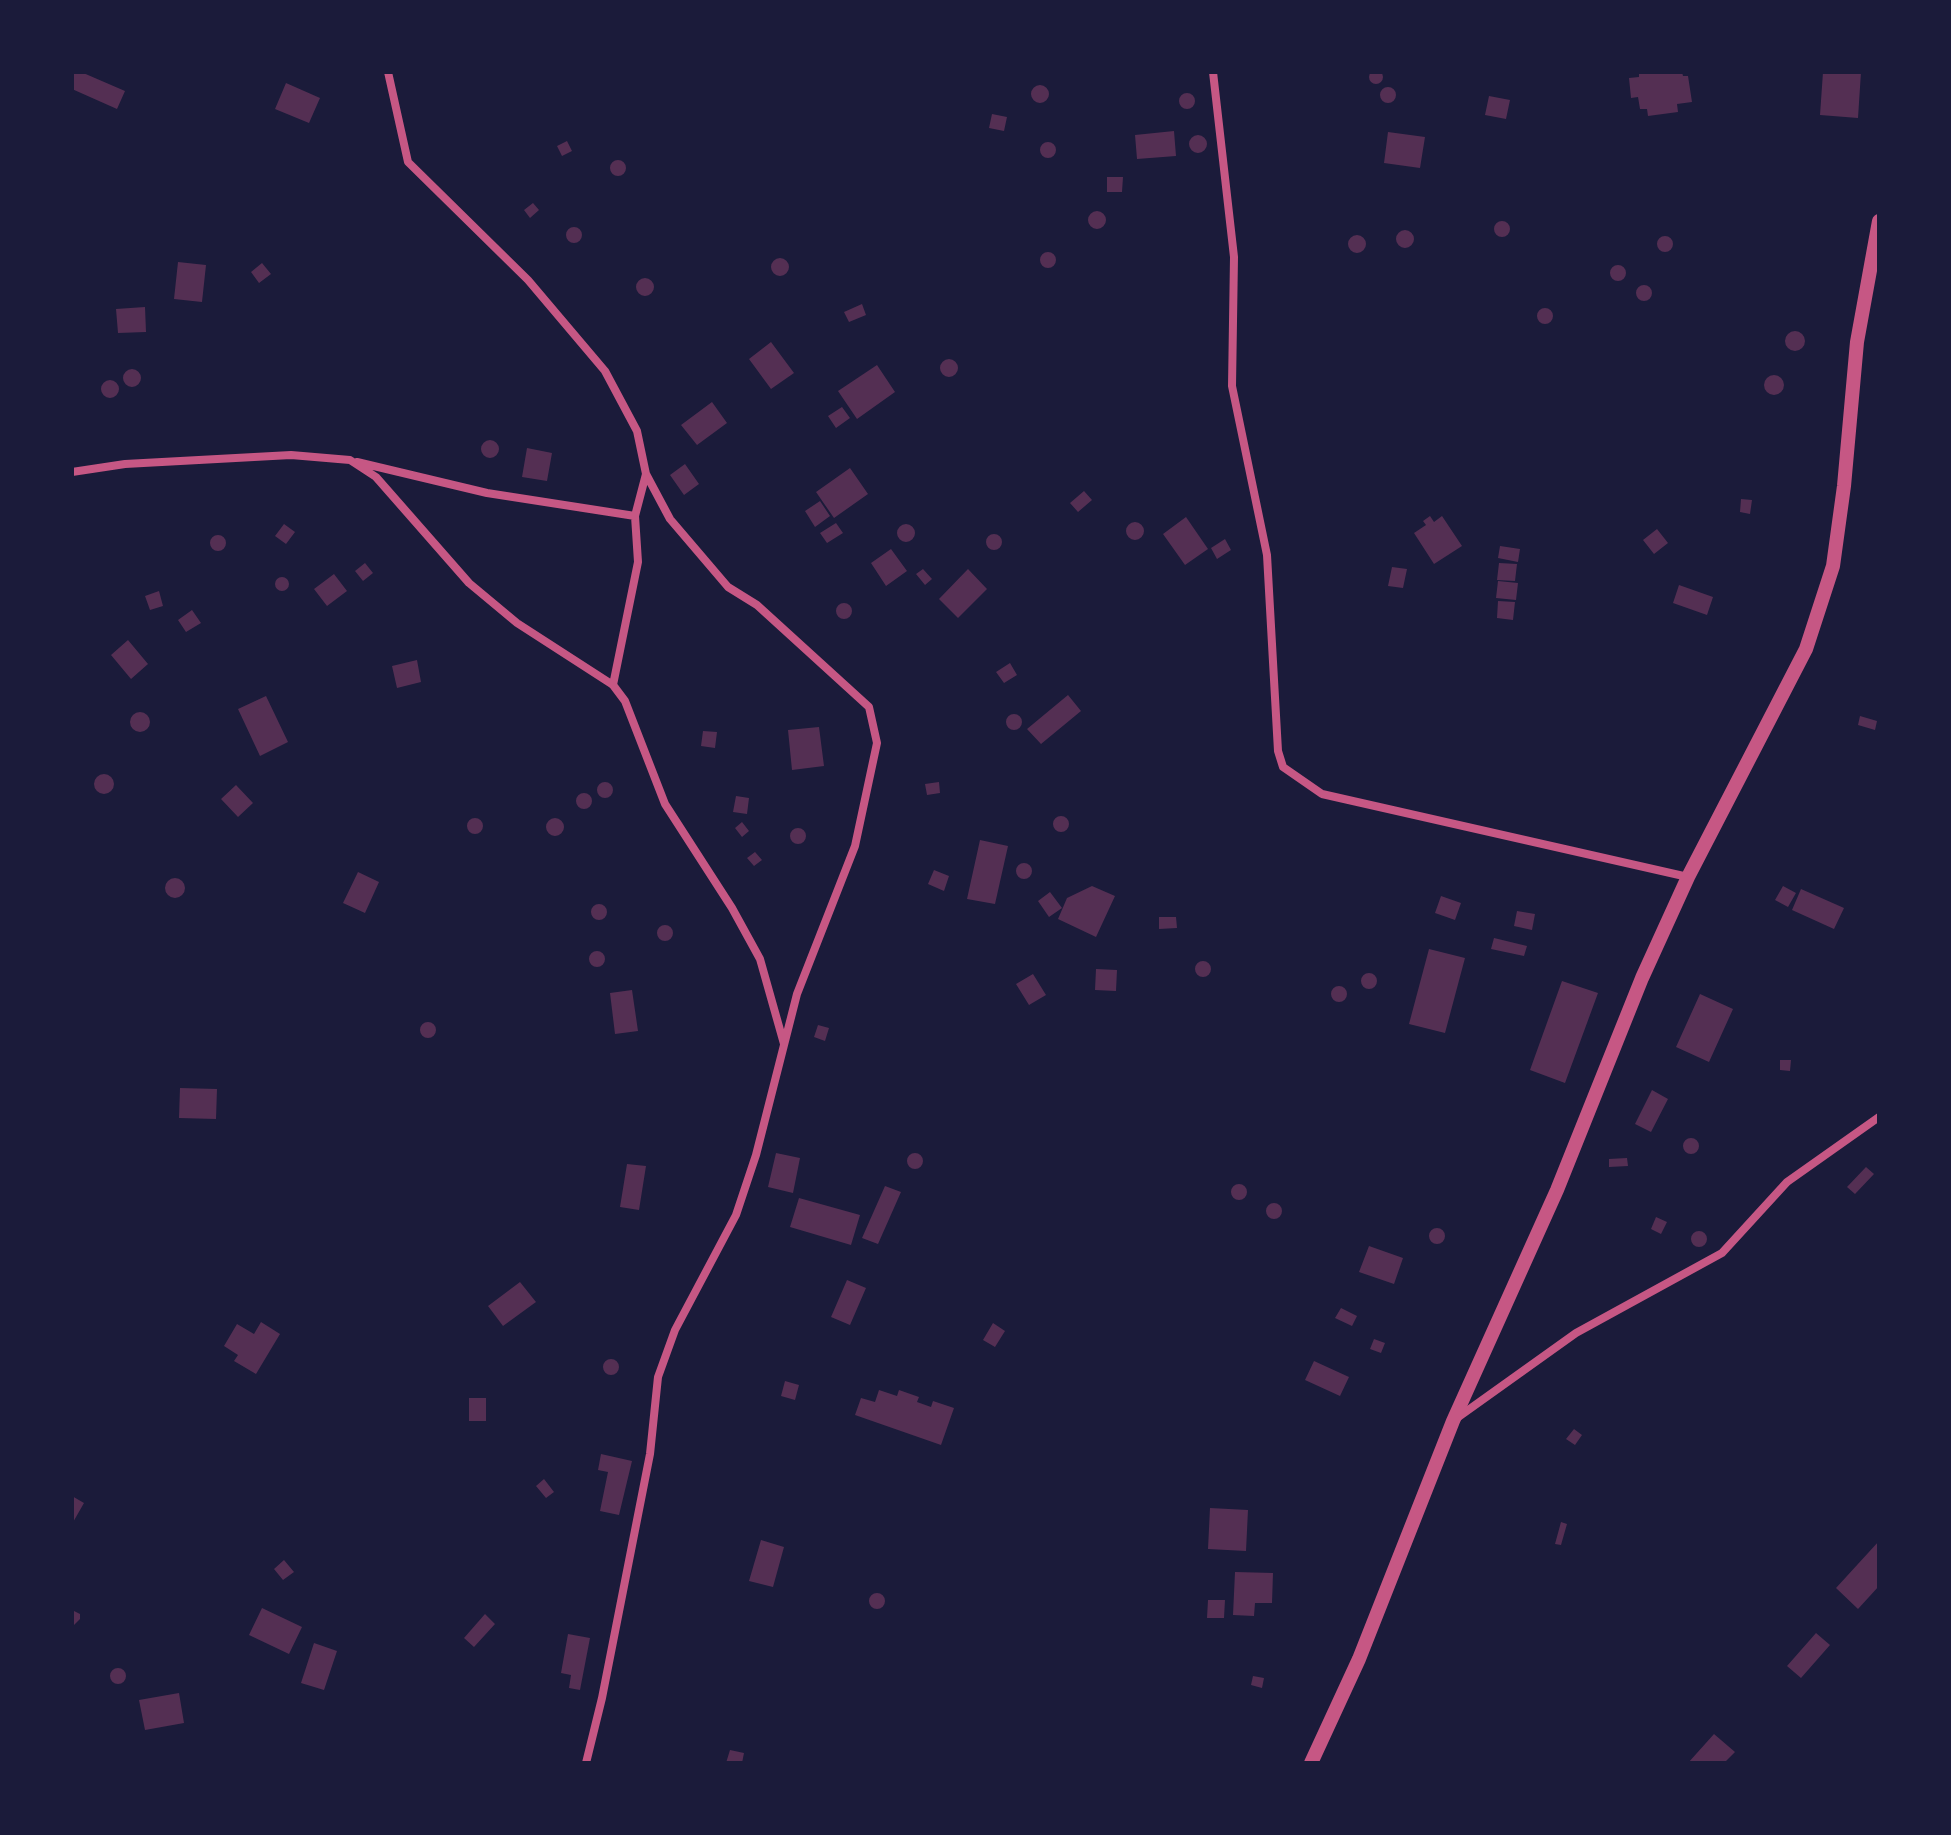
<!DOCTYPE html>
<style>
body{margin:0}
#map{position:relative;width:1951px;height:1835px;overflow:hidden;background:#1b1b3a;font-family:Overpass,sans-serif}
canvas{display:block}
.frame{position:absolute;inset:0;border:74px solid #1b1b3a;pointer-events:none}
</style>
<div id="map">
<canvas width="1951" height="1835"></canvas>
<div class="frame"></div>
</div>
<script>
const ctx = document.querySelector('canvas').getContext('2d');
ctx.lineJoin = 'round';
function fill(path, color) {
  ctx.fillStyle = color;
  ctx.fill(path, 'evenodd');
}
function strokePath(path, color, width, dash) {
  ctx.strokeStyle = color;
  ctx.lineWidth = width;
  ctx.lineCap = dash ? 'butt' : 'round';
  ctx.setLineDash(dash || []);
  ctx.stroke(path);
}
fill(new Path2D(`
 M1369 77a7 7 0 1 1 14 0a7 7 0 1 1-14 0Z
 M73,72h8l44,19 -8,18 -45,-20z
 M1639,72h43l1,4h5l4,26 -15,2 1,8 -30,4 -1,-7h-7l-2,-12 -7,1 -2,-20 10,-1z
 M1823,72h38l-3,46 -38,-3z
 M286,83l34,15 -11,25 -34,-14z
 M1031 94a9 9 0 1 1 18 0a9 9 0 1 1-18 0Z
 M1380 95a8 8 0 1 1 16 0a8 8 0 1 1-16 0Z
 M1179 101a8 8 0 1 1 16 0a8 8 0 1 1-16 0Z
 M1489,96l21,4 -4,19 -21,-4z
 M992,114l15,3 -3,14 -15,-3z
 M1174,131l2,25 -39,3 -2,-24z
 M1388,132l37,5 -5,31 -36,-5z
 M1189 144a9 9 0 1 1 18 0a9 9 0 1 1-18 0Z
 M567,141l5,10 -10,5 -5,-10z
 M1040 150a8 8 0 1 1 16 0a8 8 0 1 1-16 0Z
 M610 168a8 8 0 1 1 16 0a8 8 0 1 1-16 0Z
 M1107,177h16l-1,15h-15z
 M533,203l6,7 -9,8 -6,-8z
 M1088 220a9 9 0 1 1 18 0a9 9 0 1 1-18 0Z
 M1494 229a8 8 0 1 1 16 0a8 8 0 1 1-16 0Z
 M566 235a8 8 0 1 1 16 0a8 8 0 1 1-16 0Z
 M1396 239a9 9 0 1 1 18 0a9 9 0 1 1-18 0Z
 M1348 244a9 9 0 1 1 18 0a9 9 0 1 1-18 0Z
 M1657 244a8 8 0 1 1 16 0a8 8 0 1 1-16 0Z
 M1040 260a8 8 0 1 1 16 0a8 8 0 1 1-16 0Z
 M771 267a9 9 0 1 1 18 0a9 9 0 1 1-18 0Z
 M178,262l28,3 -4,37 -28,-3z
 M262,263l9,11 -12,9 -8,-11z
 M1610 273a8 8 0 1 1 16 0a8 8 0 1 1-16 0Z
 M636 287a9 9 0 1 1 18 0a9 9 0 1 1-18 0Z
 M1636 293a8 8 0 1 1 16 0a8 8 0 1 1-16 0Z
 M862,304l4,11 -17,7 -5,-10z
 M145,307l1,25 -28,1 -2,-24z
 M1537 316a8 8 0 1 1 16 0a8 8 0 1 1-16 0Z
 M1785 341a10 10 0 1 1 20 0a10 10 0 1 1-20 0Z
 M771,342l23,31 -23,16 -22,-30z
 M940 368a9 9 0 1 1 18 0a9 9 0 1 1-18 0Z
 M877,365l18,27 -38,27 -19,-28z
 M123 378a9 9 0 1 1 18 0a9 9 0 1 1-18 0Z
 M1764 385a10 10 0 1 1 20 0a10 10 0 1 1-20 0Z
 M101 389a9 9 0 1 1 18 0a9 9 0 1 1-18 0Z
 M712,402l15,21 -30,22 -16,-20z
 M842,407l8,11 -14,10 -8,-12z
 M481 449a9 9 0 1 1 18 0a9 9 0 1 1-18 0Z
 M527,448l25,5 -5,28 -25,-4z
 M685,464l14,20 -15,11 -14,-20z
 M850,468l18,26 -34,24 -18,-26z
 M1084,491l8,9 -14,12 -8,-9z
 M1741,499l11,1 -2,14 -10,-2z
 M820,501l10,15 -15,11 -10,-16z
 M1430,516l4,6 8,-6 20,30 -28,18 -20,-31 12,-8 -3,-4z
 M1186,517l22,32 -23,16 -22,-31z
 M1126 531a9 9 0 1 1 18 0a9 9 0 1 1-18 0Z
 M836,523l7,10 -16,10 -7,-10z
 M897 533a9 9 0 1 1 18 0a9 9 0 1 1-18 0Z
 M284,524l11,8 -9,12 -11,-8z
 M1657,529l11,14 -14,11 -11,-14z
 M986 542a8 8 0 1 1 16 0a8 8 0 1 1-16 0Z
 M210 543a8 8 0 1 1 16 0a8 8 0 1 1-16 0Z
 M1225,539l6,11 -14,9 -6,-11z
 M1500,546l20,3 -2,13 -20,-4z
 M891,549l16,22 -21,15 -15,-23z
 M365,563l8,10 -10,8 -8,-10z
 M1499,563l18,1 -2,17 -18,-1z
 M1392,567l15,2 -4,19 -15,-2z
 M923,569l9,10 -7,6 -9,-11z
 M968,569l19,20 -29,29 -19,-19z
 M334,574l13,17 -20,15 -13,-17z
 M275 584a7 7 0 1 1 14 0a7 7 0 1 1-14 0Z
 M1498,581l20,2 -2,17 -20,-2z
 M1679,585l34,12 -6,18 -34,-12z
 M159,591l4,15 -13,4 -5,-14z
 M1498,601l17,1 -2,18 -16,-2z
 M836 611a8 8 0 1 1 16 0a8 8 0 1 1-16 0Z
 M192,610l9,13 -15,9 -8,-12z
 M128,640l20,24 -17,15 -20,-24z
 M417,660l4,22 -24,6 -5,-22z
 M1010,663l7,12 -13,8 -8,-11z
 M1068,695l13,16 -40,33 -14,-15z
 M266,696l22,46 -28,14 -22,-47z
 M130 722a10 10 0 1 1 20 0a10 10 0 1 1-20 0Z
 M1006 722a8 8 0 1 1 16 0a8 8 0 1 1-16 0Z
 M1860,716l17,5 -2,9 -17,-5z
 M819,727l5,39 -32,4 -4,-40z
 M703,731l14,1 -2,16 -14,-2z
 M94 784a10 10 0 1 1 20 0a10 10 0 1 1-20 0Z
 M939,782l1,11 -13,2 -2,-11z
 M597 790a8 8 0 1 1 16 0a8 8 0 1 1-16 0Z
 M236,785l17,18 -15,14 -17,-18z
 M576 801a8 8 0 1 1 16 0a8 8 0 1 1-16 0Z
 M736,796l13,2 -2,16 -14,-2z
 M1053 824a8 8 0 1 1 16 0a8 8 0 1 1-16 0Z
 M546 827a9 9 0 1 1 18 0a9 9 0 1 1-18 0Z
 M467 826a8 8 0 1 1 16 0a8 8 0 1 1-16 0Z
 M742,822l7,9 -7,6 -7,-9z
 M790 836a8 8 0 1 1 16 0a8 8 0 1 1-16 0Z
 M980,840l28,6 -13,58 -28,-5z
 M755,852l7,8 -8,6 -7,-8z
 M1016 871a8 8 0 1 1 16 0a8 8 0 1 1-16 0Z
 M934,870l15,6 -5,15 -16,-7z
 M358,872l21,10 -14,31 -22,-10z
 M165 888a10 10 0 1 1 20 0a10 10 0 1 1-20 0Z
 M1092,886l23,10 -19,41 -38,-18 9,-21z
 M1783,886l13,7 -8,14 -13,-7z
 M1801,889l43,19 -10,21 -42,-19z
 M1050,892l12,16 -13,9 -11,-16z
 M1441,896l20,7 -6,17 -20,-7z
 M591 912a8 8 0 1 1 16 0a8 8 0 1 1-16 0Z
 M1517,911l18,3 -3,16 -18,-4z
 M1159,917h17l1,11 -18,1z
 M657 933a8 8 0 1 1 16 0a8 8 0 1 1-16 0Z
 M1494,938l33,8 -3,10 -33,-7z
 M1429,949l36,9 -20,75 -36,-9z
 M589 959a8 8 0 1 1 16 0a8 8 0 1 1-16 0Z
 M1195 969a8 8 0 1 1 16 0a8 8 0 1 1-16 0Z
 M1096,969l21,1 -1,21 -21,-1z
 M1361 981a8 8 0 1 1 16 0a8 8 0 1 1-16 0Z
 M1033,974l13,21 -17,10 -13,-21z
 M1562,981l36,12 -33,90 -35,-13z
 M1331 994a8 8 0 1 1 16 0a8 8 0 1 1-16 0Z
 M632,990l6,41 -23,3 -5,-41z
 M1700,994l33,15 -24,53 -33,-15z
 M420 1030a8 8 0 1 1 16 0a8 8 0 1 1-16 0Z
 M818,1025l11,3 -4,13 -11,-4z
 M1780,1060h11l-1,11 -10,-1z
 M180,1088l37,1 -1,30 -37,-1z
 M1652,1090l16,9 -17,33 -16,-8z
 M1683 1146a8 8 0 1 1 16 0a8 8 0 1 1-16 0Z
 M776,1153l24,5 -7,35 -25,-6z
 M907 1161a8 8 0 1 1 16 0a8 8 0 1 1-16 0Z
 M1627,1158l1,8 -19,1v-8z
 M627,1164l19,2 -7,44 -19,-3z
 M1866,1167l8,7 -19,20 -8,-7z
 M1231 1192a8 8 0 1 1 16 0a8 8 0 1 1-16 0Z
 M885,1186l16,6 -23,52 -16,-6z
 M799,1198l61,17 -9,30 -61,-18z
 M1266 1211a8 8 0 1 1 16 0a8 8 0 1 1-16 0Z
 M1656,1217l11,5 -6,12 -10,-5z
 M1429 1236a8 8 0 1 1 16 0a8 8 0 1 1-16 0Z
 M1691 1239a8 8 0 1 1 16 0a8 8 0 1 1-16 0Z
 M1369,1246l34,12 -9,26 -35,-12z
 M847,1280l19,8 -16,37 -19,-8z
 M520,1282l16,20 -33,24 -15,-20z
 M1341,1308l16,8 -5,10 -17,-8z
 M261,1322l19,12 -24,40 -22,-13 4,-6 -14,-9 13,-22 17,10z
 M993,1323l12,8 -10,16 -12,-7z
 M1374,1339l11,4 -4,10 -11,-4z
 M603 1367a8 8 0 1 1 16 0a8 8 0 1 1-16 0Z
 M1314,1361l35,16 -9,19 -35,-16z
 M785,1381l14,4 -4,15 -14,-4z
 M879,1390l18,6 2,-6 20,7 -2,5 14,5 2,-6 21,7 -13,37 -86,-30 6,-17 14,4z
 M469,1398h17v23h-17z
 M1574,1429l8,6 -7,10 -9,-6z
 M601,1454l31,7 -13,54 -19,-4 8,-39 -10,-2z
 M544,1479l10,13 -8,6 -10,-12z
 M72,1496l12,7 -12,21z
 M1210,1508l38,2 -2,41 -38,-2z
 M1561,1522l6,2 -6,21 -6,-1z
 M761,1540l23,7 -11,40 -24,-6z
 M1879,1541v45l-21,23 -22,-21z
 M284,1560l10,12 -11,8 -9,-11z
 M1235,1572l38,1 -1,30h-17l-1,13 -21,-1z
 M869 1601a8 8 0 1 1 16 0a8 8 0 1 1-16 0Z
 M1208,1600h17l-1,18h-17z
 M262,1608l40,19 -13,27 -40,-19z
 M72,1610l8,4v5l-8,8z
 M485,1614l10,10 -21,23 -10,-9z
 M1816,1633l14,12 -29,33 -14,-12z
 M568,1634l22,4 -10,52 -11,-2 2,-13 -10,-2z
 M314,1643l23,8 -13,39 -23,-7z
 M110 1676a8 8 0 1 1 16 0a8 8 0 1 1-16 0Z
 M1253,1676l11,2 -2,10 -11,-3z
 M179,1693l5,30 -39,7 -6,-30z
 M1714,1734l21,18 -11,11h-36z
 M730,1750l14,3 -2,10h-16z`), '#542f53');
strokePath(new Path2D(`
 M388,72l20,90 120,118 77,91 32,60 9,43 24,45 58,68 29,18 112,102 8,36 -22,103 -58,148 -41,161 -20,60 -61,115 -17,47 -8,77 -48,244 -16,65
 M1213,72l21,185 -2,129 35,169 11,196 5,16 39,27 366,83
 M357,462l130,31 148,23 3,46 -25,123
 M72,472l53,-8 166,-9 59,5 26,17 93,106 48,40 96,62 12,16 40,103 67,104 28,51 24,85
 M635,516l11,-42
 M1457,1418l119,-85 146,-80 65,-71 92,-65`), '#c65784', 8);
strokePath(new Path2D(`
 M1311,1763l48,-104 94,-238 104,-231 85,-212 46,-101 118,-228 27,-83 11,-80 13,-144 22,-121`), '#c65784', 14);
</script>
